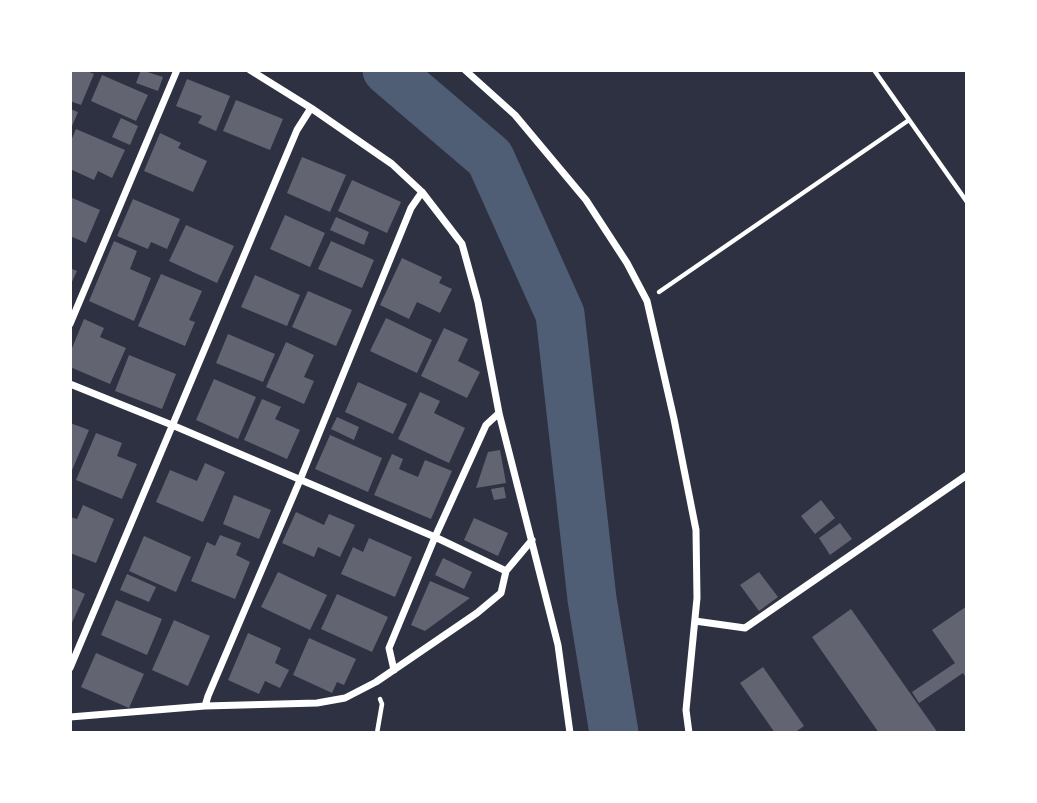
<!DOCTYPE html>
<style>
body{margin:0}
#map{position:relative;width:1037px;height:803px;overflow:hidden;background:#2d3142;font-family:"DejaVu Sans",sans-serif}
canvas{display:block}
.frame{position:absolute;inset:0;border:72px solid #fff;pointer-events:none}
</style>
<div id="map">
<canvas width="1037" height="803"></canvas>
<div class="frame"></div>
</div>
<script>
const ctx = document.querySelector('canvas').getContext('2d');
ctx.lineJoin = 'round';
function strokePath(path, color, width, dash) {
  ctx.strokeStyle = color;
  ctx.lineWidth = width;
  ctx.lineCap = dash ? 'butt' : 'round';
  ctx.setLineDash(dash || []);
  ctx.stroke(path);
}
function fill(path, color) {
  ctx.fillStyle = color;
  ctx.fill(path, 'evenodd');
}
strokePath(new Path2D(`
 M387,70l103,88 70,156 32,285 22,134`), '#4f5d75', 49);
fill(new Path2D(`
 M70,70h14l10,4 -13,31 -11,-4z
 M141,70l22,7 -5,14 -22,-8z
 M102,75l46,20 -12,26 -45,-20z
 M187,79l43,17 -14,35 -18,-8 4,-7 -26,-10z
 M236,100l47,19 -13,31 -47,-19z
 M70,109l8,3 -8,19z
 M121,118l17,8 -8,19 -18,-8z
 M76,129l49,21 -13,28 -14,-7 -4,9 -24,-11v-26z
 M160,133l21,10 -3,5 29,13 -14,31 -49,-21z
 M302,157l44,18 -16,37 -43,-19z
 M352,180l49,22 -14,31 -49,-22z
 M70,197l30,13 -14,33 -16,-7z
 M133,199l47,20 -13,30 -16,-7 -3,7 -31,-13z
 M285,215l40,18 -15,34 -40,-18z
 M336,217l33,15 -5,13 -34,-15z
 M186,225l48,21 -17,37 -48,-22z
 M114,241l23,10 -7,18 21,9 -17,43 -45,-20z
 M331,241l43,19 -12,28 -44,-19z
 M402,258l40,19 -3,6 13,6 -12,24 -23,-11 -8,17 -29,-14z
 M70,268l7,3 -7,15z
 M161,274l41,17 -13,29 6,2 -10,24 -47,-20z
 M255,275l45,20 -13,31 -46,-19z
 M308,291l44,19 -16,36 -44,-19z
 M386,318l46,22 -15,33 -47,-22z
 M84,319l20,9 -4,9 26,11 -16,36 -40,-17v-14z
 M444,328l24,11 -10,22 22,11 -13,26 -46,-22z
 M228,334l47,20 -12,28 -47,-19z
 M286,342l28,13 -10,22 10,4 -10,23 -38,-17z
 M129,355l47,19 -14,35 -47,-18z
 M214,379l42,18 -18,42 -42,-19z
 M358,382l49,22 -14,30 -48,-22z
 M420,392l20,9 -6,12 31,15 -16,35 -51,-24z
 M262,399l19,8 -6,12 25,11 -13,29 -43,-19z
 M337,417l22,10 -5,13 -23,-11z
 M70,423l19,7 -19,45z
 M96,433l26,10 -5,13 20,8 -15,35 -46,-19z
 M330,435l52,23 -14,34 -53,-23z
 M500,450l6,33 -30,5 12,-36z
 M392,454l11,5 -4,10 19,8 7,-17 27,11 -21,48 -57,-24z
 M205,463l20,9 -22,50 -47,-20 14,-32 27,11z
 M504,487l2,11 -12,2 -3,-11z
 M234,495l37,15 -12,29 -36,-15z
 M821,500l14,18 -20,16 -14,-18z
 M83,505l31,14 -18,44 -26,-10v-36l7,2z
 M296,512l28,13 5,-11 26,11 -15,32 -22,-10 -4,10 -32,-14z
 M474,518l34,15 -10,23 -34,-16z
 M840,523l12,16 -22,16 -11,-17z
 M220,535l21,8 -5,12 14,7 -15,37 -44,-18 16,-39 8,4z
 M144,536l47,21 -15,35 -47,-21z
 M369,538l43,19 -17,40 -54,-23 12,-27 10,5z
 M443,558l29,14 -8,17 -29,-14z
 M278,572l49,23 -17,35 -49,-23z
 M759,572l19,25 -19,14 -19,-26z
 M127,574l29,13 -7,15 -29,-12z
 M430,581l40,17 -45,33 -14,-6z
 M70,587l15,7 -15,33z
 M337,594l51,23 -16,35 -51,-23z
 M116,600l46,19 -15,36 -46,-20z
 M967,606v73l-4,-6 -44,30 -7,-11 43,-29 -23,-33z
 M851,609l87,124h-59l-67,-96z
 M174,620l36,16 -22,50 -36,-16z
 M248,633l33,15 -6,15 14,7 -9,18 -15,-7 -6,13 -31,-14z
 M309,638l47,21 -12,26 -7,-3 -5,11 -39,-18z
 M96,653l48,21 -15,34 -48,-21z
 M763,667l41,59 -10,7h-19l-35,-50z`), '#626471');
strokePath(new Path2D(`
 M874,70l93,132
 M659,292l250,-172
 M377,733l5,-29 -2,-5`), '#fff', 4.5);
strokePath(new Path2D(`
 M250,70l61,38 81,56 30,28 40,52 16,58 21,111 59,232 12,88
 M465,70l50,45 71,85 41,63 20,38 27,118 22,111 1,68 -11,112 3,23
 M70,324l107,-254
 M70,384l102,41 263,112 71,34 -5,22 -24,20 -101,69 -31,16 -28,5 -112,3 -135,11
 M506,571l26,-31
 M695,621l50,7 222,-153
 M70,668l227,-538 14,-22
 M394,670l-5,-22 46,-111 51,-112 13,-12
 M205,706l3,-10 92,-216 111,-272 11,-16`), '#fff', 7);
</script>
